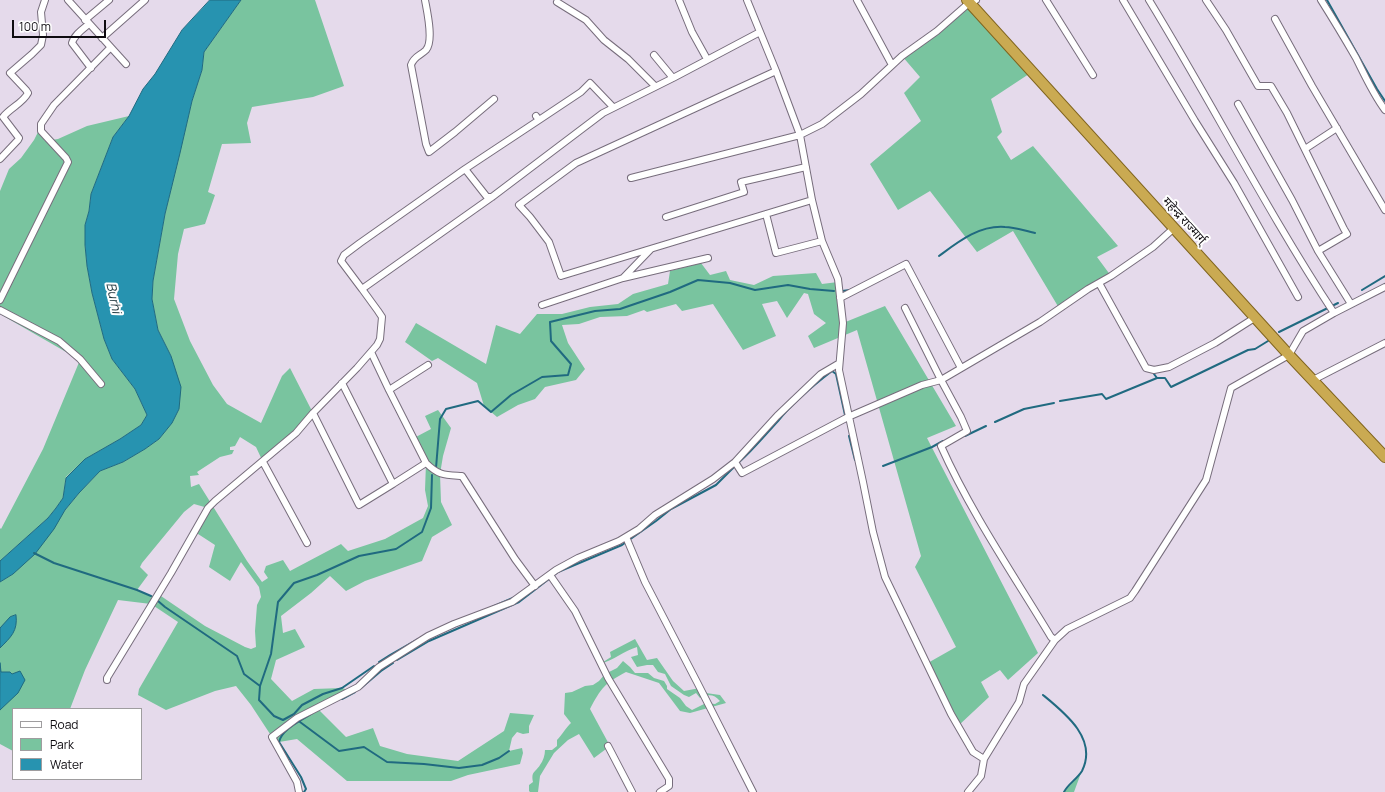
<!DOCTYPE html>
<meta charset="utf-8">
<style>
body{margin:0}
#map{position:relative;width:1385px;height:792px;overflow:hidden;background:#e5daeb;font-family:Manrope,sans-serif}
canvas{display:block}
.legend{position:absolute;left:12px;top:708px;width:130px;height:72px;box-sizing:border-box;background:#fff;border:1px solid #9f9d9f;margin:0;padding:5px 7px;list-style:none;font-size:12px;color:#0e0b10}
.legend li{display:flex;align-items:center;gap:8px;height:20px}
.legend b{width:20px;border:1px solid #9f9d9f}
.scale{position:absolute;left:12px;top:20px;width:94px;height:18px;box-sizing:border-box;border:2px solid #0e0b10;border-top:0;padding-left:5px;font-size:12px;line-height:14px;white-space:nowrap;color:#0e0b10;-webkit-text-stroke:3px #fff;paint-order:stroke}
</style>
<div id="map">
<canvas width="1385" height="792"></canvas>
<ul class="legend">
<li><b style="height:5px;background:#fff"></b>Road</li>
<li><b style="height:11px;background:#79c49f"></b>Park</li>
<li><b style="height:11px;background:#2793b0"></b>Water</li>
</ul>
<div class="scale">100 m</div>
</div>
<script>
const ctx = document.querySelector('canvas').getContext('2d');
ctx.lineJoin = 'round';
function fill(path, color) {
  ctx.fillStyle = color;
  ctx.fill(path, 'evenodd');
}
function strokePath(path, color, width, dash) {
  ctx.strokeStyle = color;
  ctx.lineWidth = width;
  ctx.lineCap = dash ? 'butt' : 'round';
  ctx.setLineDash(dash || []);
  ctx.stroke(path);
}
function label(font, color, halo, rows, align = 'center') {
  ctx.font = font + ' Manrope,"Noto Sans Devanagari",sans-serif';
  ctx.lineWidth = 4;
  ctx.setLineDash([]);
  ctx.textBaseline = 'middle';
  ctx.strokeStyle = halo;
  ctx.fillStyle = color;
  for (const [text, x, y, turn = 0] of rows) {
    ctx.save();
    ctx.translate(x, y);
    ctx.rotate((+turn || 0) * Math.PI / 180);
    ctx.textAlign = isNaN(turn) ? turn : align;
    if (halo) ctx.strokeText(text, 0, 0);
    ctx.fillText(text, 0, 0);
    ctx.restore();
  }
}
fill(new Path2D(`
 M241,0h74l29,86 -31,11 -61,10 -5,16 4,20 -29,1 -14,48 7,3 -10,29 -21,5 -6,25 -4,45 16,42 23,44 14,19 34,19 21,-47 8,-8 23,45 -50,49 -7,-15 -16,-10 -5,9 -5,1v3h4l-2,4 -12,3 -23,15 2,3 -9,1 1,11 8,-3 48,77 15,21 6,-4 -4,-6 2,-6 17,-6 7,11 51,-27 7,7 37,-12 38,-21 5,-12 -3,-16 1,-27 -12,-25 17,-9 -6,-13 13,-6 13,18 -8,28 -3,18 1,28 11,23 -20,12 -10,24 -57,20 -19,10 -16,-15 -19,17 -30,23 2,17 12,-4 10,18 -29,13 -5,19 21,22 22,-12 28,-1 9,3 -34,17 29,29 27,-9 7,18 27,8 51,7 46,-30 6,-18 24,2 -5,11v7l-6,1 -6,-2 -5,6 -3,13 13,-3 1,5 -3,11 -52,11 -17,6h-104l-50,-42 -18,3 -7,-5 -21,-32 -15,-19 -21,5 -49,19 -28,-15 1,-6 39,-67 -27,-18 -33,-4 -33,70 -15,39h-57v42l-13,-7v-162l13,-8 66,-81 21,-22 23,-9 22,-13 14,-10 13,-17 7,-13 -8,-53 -13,-26 -6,-31 1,-18 12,-67 27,-113 10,-31 2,-18zM194,504l14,4 -13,24 20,13 -6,22 21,14 11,-19 18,25 2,10 -4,8 -2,26 1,16 -5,2 -6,-2 -40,-21 -47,-32 -7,2 -14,-6 11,-15 -8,-8 2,-4 42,-51z
 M969,3l63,69 -41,27 11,33 -5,5 14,23 22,-14 85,100 -21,11 14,19 -52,32 -46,-77 -36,21 -47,-61 -32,19 -28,-46 51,-43 -17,-28 16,-16 -18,-21z
 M129,116l-16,21 -22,57 -2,17 -4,14v20l2,21 5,27 12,46 8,20 23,30 12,26 -6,10 -21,14 -35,20 -19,18 -3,21 -7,10 -8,10 -48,43v-33l1,1 42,-80 37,-89 -80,-46v-123l9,-22 12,-11 13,-18 5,-10 6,11 13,-2 29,-13z
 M701,263l9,12 16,-4 4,9 24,5 19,-9 43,-3 6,11 16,-2 5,41 42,-17 71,120 -29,12 111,215 -30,27 -8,-10 -19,12 8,15 -31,29 -32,-62 30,-17 -41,-80 6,-11 -64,-226 -43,18 -6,-12 18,-13 -12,-9 -6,-20 -4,-1 -17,25 -10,-17 -15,3 14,32 -33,14 -30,-46 -31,7 -6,-7 -29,8 -3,-2 -17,6 -27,1 -21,7 -17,1 6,18 17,26 -9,11 -31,7 -10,12 -17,6 -21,12 -13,-11 -7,-23 -39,-25 -6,3 -27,-19 11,-19 70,41 10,-39 24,9 17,-20h25l28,-7 28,-3 15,-10 35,-10 2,-13z
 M635,639l12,21 10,-2 16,23 11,10 16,-3 6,5 14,2 6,8 -36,10 -10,-2 -21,-28 -33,-11c-21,11 -25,16 -36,37l20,37 -16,12 -15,-24 -11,6 -14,13 -14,23 -2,16h-8l-1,-1v-6l4,-3c-2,-11 2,-9 7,-17 3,-4 5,-10 5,-15h7l5,-4v-6c4,-4 11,-15 14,-17l-7,-9 1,-21 7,-1 13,-6 8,-1 6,-4 6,-7 12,-6 6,-7 7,6 5,6h13l6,5 10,3 3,5v3l13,9 6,8 6,4 14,-7 9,1 5,-3c-6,-7 -12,-7 -20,-3l-4,-5 -7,4 -5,-2 -13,-9 -6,-12 -7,-2 -5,-7h-6l-10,2 -6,-10 7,-2 -1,-8c-13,4 -23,13 -37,17l11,-7 -1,-5z
 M1081,773l-7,19h-10z`), '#79c49f');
const water = new Path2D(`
 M210,0h31l-37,52 -2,18 -10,31 -12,52 -15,61 -12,67 -1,18 6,31 13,26 10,31 -2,22 -7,14 -13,16 -14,10 -22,13 -23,9 -21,22 -14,17 -11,19 -19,25 -22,20 -13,8v-21l48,-43 8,-10 7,-10 3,-20 19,-19 35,-20 21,-14 6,-10 -12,-26 -23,-30 -8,-20 -12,-46 -5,-27 -2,-21v-20l4,-14 2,-17 22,-57 16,-21 14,-27 12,-15 27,-44z
 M16,615c2,16 -5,22 -16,33v-20l10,-11z
 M0,663l1,9h9l2,2 8,-3 5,9 -7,13 -18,17z`);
fill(water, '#2793b0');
strokePath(water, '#206a80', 1);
strokePath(new Path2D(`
 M1327,0l50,89 8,12
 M939,256c19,-14 40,-31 66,-29 10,0 20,4 30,6
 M1362,290l23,-14
 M842,291l8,-1
 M1279,332l59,-29
 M1154,374l3,4h8l6,9 77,-37 7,-1 13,-8
 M1060,401l42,-7 4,5 51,-21
 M995,422l29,-13 30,-6
 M849,436l6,24
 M965,436l21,-10
 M738,463c15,-13 27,-28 40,-42 14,-17 37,-37 54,-50l4,3 9,41
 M883,466l49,-19 11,-6
 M436,468l4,-49 6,-10 32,-8 13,11 20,-17 31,-18 26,-2 3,-11 -20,-23 -1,-19 45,-11 25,-2 50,-17 28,-12 32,3 25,7 33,-5 22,4 24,2
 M34,553l20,10 83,27 14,6
 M158,601l7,6 72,49 7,18 16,12 11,-32 7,-52 16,-19 23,-8 42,-19 37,-7 26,-17 9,-24 1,-33
 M492,607l23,-10
 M397,660l32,-19 90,-39 39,-30 64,-27 34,-24 15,-12 45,-24 18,-18
 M379,662l11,-7 28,-16
 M260,686l-1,14 15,16 9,4 11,-6 8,-9 21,-11 19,-6 32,-22
 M361,688l20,-17 12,-8
 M1043,695c22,18 55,44 39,76 -5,8 -14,13 -18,21
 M342,699l13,-7
 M300,722l39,29 25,-4 23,15 37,2 35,4 23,-3 17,-7 10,-7
 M304,792l2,-3 -5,-12 -22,-35c3,-14 24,-22 35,-30`), '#206a80', 2);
const minor = new Path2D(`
 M68,0l58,64
 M425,0c2,11 9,41 1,50 -6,6 -12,6 -15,15l15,79 3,8 26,-20 39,-33
 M679,0l13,32 15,27
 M747,0l29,71 24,64 12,65 10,41 16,38 5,44 -4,47 24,112 10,50 12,45 66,137 22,38 11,7 -3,17 -13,16
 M857,0l35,65
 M1046,0l47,75
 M1123,0l72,121 39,62 64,114
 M1149,0c63,103 118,211 185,313
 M1206,0l20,30 32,56h13l16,27 57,116 3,5 -29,17 33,53
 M1321,0c12,19 24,39 35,58 9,18 17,36 29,52
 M557,2l29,18 18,20 24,19 27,27
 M1275,19l37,67 73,124
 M85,20l24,-20
 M89,24c-6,5 -15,11 -17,19l19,25
 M102,38l43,-38
 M654,55l19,23
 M776,71l-200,92 -57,42 11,12 19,25 12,34 251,-76
 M1238,104l54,96 26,51
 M536,116l3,4 42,-28 9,-9 23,24
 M1305,149l32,-21
 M0,159l18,-19 1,-2 -16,-21c7,-9 20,-14 25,-24l-2,-3 -16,-17 22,-19 9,-9 2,-10 -2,-23 4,-12
 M465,169l74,-49
 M631,178l169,-43 22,-11 39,-30 41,-38 35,-25 32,-28 7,-3
 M766,214l10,39 46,-12
 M666,217l78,-25 -3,-10 65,-15
 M623,278l85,-20
 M1099,283l47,85 8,2 15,-3 46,-24 41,-26
 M362,289l-21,-28 3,-6 16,-12 105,-74 22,28h5
 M840,298l66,-34 55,104
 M0,300l68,-138 -2,-4 -25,-27v-7l13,-19 56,-57
 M542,305l81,-27 28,-29
 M0,310l59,31 21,18 21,25
 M371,352l18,38 37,73c13,13 19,12 36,13l53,83 20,27
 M1313,380l72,-37
 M342,383l51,101 33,-21
 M389,390l39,-25
 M313,413l46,92 34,-21
 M263,462l44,81
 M735,462l7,11 106,-56 74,-32 19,-5 -36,-72
 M626,537l19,45 53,102 55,108
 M550,575l25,36 33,67 61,101v7l-9,6
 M1055,640l-4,-3c-38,-63 -80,-124 -110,-191l26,-15 -6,-14 -20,-37 99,-58 48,-33 23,-13 42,-29 21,-19
 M107,680v-2l64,-105 37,-65 7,-7 81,-68 17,-20 44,-45 20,-23 3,-6 2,-22 -4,-6 -16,-22 130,-92 111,-84 70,-35 87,-46
 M608,746l24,46
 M984,759l35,-57 5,-18 31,-44 12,-11 63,-31 5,-7 71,-111 25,-92 58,-33 14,-24 31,-18 51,-26
 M299,792l-2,-10 -25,-45 25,-19 61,-31 21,-20 49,-31 26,-12 58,-22 44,-32 22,-12 41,-17 20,-12 16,-14 58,-36 22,-17 42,-46 44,-42 17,-10`);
const trunk = new Path2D(`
 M967,0l322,355 96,102`);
strokePath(minor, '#776d7c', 8);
strokePath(trunk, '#80651f', 12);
strokePath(minor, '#fff', 6);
strokePath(trunk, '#caaa52', 10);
label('12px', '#0e0b10', '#fff', [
 ["महेन्द्र राज्मार्ग्",1184,221,48]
]);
label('italic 13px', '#223940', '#fff', [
 ["Burhi",113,298,78]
]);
</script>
